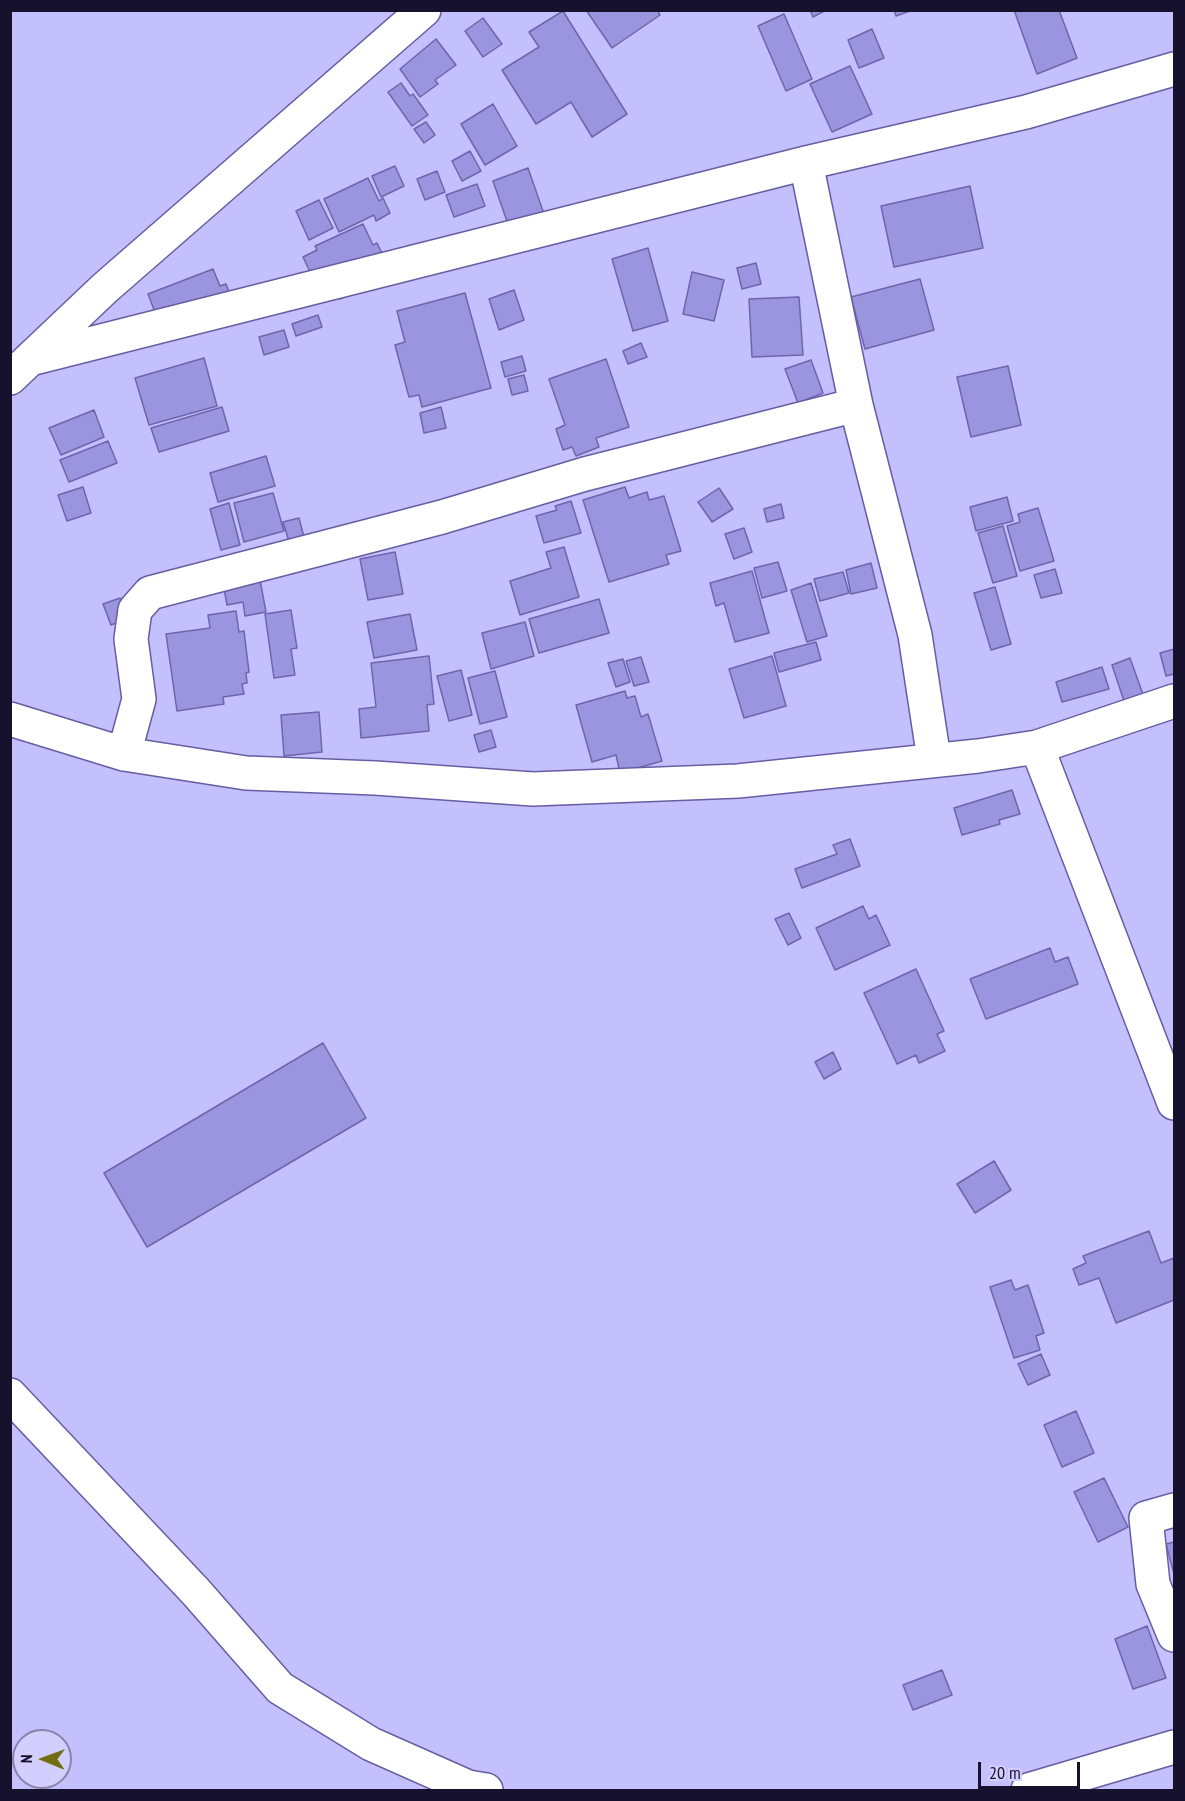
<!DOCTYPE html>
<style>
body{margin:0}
#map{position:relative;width:1185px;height:1801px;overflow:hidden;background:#c4bffd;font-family:"PT Sans Narrow",sans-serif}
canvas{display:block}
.frame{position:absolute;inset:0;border:12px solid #16122e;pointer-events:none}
.north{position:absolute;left:12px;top:1729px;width:60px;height:60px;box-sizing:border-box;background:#d2cffe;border:2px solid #8783ab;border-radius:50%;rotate:271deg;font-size:16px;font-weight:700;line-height:24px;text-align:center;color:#16122e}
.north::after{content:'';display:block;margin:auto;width:21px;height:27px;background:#716e0f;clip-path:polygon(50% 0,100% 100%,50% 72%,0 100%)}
.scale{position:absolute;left:978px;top:1762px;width:102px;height:27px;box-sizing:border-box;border:3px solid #16122e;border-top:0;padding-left:8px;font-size:18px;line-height:21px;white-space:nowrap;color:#16122e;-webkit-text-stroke:4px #d2cffe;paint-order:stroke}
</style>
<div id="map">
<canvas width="1185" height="1801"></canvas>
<div class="frame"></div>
<div class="north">N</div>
<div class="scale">20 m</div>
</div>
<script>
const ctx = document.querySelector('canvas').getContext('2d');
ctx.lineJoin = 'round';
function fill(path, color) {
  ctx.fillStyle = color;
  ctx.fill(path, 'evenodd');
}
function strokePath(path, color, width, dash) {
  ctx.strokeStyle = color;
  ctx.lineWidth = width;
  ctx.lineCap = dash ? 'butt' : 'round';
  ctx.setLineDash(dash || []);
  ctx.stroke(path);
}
const building = new Path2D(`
 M586,10h71l3,5 -48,33z
 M810,10h16l-13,7z
 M894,10h19l-17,6z
 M1014,10h45l18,48 -40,16z
 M563,11l64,103 -35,23 -21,-35 -35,22 -34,-54 37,-23 -10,-15z
 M784,14l28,65 -26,12 -28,-65z
 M483,18l19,26 -19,13 -18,-26z
 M872,29l12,29 -25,10 -11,-28z
 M436,39l20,26 -21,15 3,4 -18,13 -20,-28z
 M850,66l22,48 -40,18 -22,-48z
 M401,83l9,13 3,-2 15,21 -16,11 -24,-34z
 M493,104l24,42 -32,19 -24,-41z
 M426,122l9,13 -11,8 -10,-14z
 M470,151l11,20 -19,10 -10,-20z
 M395,166l9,20 -23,11 -9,-21z
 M528,168l17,49 -35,13 -17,-49z
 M437,171l8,21 -20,8 -8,-21z
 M368,178l11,23 4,-3 7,15 -14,8 -2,-6 -35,17 -15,-33z
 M477,184l8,22 -31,11 -8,-22z
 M970,186l13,62 -89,19 -13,-61z
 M319,200l14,28 -24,12 -13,-29z
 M363,224l10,21 4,-2 15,31 -52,25 -4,-7 -13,7 -20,-42 14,-7 -2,-4z
 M648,248l20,73 -35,10 -21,-72z
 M756,263l5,21 -19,5 -5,-21z
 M213,269l7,17 6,-2 11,30 -71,27 -18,-47z
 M692,272l32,8 -10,41 -31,-7z
 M920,279l14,51 -69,19 -14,-52z
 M514,290l10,30 -25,10 -10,-31z
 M465,293l26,95 -69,19 -3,-12 -10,2 -14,-52 10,-3 -8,-31z
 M799,297l4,58 -51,2 -3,-58z
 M318,315l4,12 -26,9 -4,-12z
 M284,330l5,17 -25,8 -5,-18z
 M641,343l6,14 -19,7 -5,-13z
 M522,356l4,15 -21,6 -4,-15z
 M204,358l13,48 -68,19 -14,-47z
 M606,359l23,68 -33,11 3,9 -23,9 -4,-9 -9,3 -7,-21 9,-4 -16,-46z
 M811,360l12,33 -25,10 -13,-34z
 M1008,366l13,59 -50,12 -14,-60z
 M524,375l4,16 -16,4 -4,-16z
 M222,407l7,24 -70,21 -8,-24z
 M441,407l5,21 -22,5 -4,-20z
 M94,410l10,27 -43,18 -12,-27z
 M108,441l9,22 -48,19 -9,-22z
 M266,456l9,30 -57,16 -8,-29z
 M83,487l8,26 -24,8 -9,-26z
 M625,487l4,11 18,-6 2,8 15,-4 17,55 -15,4 3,9 -60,18 -26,-82z
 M719,488l14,21 -21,13 -14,-20z
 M273,493l11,38 -40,11 -10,-39z
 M1007,497l6,24 -37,10 -6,-24z
 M571,501l10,32 -37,10 -8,-27 21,-6 -2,-4z
 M229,503l11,42 -19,5 -11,-41z
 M781,504l3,14 -17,4 -3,-13z
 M1038,508l16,53 -34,10 -13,-45 13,-4 -2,-8z
 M299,518l6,23 -15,4 -7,-23z
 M1003,526l14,50 -24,7 -15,-50z
 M744,528l8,24 -18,7 -9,-25z
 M564,547l15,50 -59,18 -10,-34 41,-13 -5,-16z
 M395,552l8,42 -35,6 -8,-41z
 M778,562l9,29 -25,7 -8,-30z
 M871,563l6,25 -26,6 -5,-24z
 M1055,569l7,24 -21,5 -7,-23z
 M752,571l17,62 -34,9 -11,-39 -8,3 -6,-23z
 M843,572l6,21 -29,8 -6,-22z
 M260,580l6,32 -21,4 -2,-14 -16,3 -3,-17z
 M811,583l16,53 -20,6 -16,-52z
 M995,587l16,57 -20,6 -17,-57z
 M120,598l7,21 -16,6 -8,-21z
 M599,599l10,34 -70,20 -10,-34z
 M291,610l6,38 -6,1 4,26 -21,3 -9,-64z
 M236,611l3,21 5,-1 5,41 -3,1 1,10 -5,1 2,10 -21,3 1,7 -47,7 -11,-77 44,-6 -2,-13z
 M410,614l7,36 -43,8 -7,-36z
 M525,622l9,34 -43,13 -9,-36z
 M816,642l5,18 -42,12 -5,-19z
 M1174,649v25l-8,2 -6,-23z
 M429,656l5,48 -7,1 2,26 -68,7 -2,-29 17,-2 -5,-44z
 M772,656l14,50 -42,12 -15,-49z
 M641,657l8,25 -15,4 -8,-25z
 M1130,658l15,42 -19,7 -14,-42z
 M623,659l7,23 -14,5 -8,-24z
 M1102,667l7,22 -47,13 -6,-20z
 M461,670l11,45 -23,6 -12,-45z
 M495,671l12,46 -27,7 -12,-46z
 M625,691l2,7 8,-2 6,21 7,-3 14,47 -42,12 -4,-18 -24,7 -16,-57z
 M319,712l3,40 -38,4 -3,-41z
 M491,730l5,17 -17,5 -5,-17z
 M1012,790l8,24 -21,6 1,4 -38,11 -8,-27z
 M850,839l10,27 -58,22 -7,-19 42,-15 -4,-9z
 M863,906l6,13 7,-4 14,30 -55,25 -19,-42z
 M789,913l12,25 -13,7 -13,-26z
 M1050,948l5,14 13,-5 10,27 -92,35 -16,-40z
 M916,969l28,62 -7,3 8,17 -26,12 -3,-8 -19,9 -33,-71z
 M323,1043l43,75 -219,129 -43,-74z
 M833,1052l8,17 -17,10 -9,-17z
 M994,1161l17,29 -36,23 -18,-29z
 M1149,1231l12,32 13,-5v42l-58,23 -17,-45 -20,7 -6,-16 13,-6 -3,-7z
 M1011,1280l4,10 13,-5 16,48 -8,3 4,14 -26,8 -24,-71z
 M1041,1354l9,21 -22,10 -10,-21z
 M1076,1411l18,42 -32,14 -18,-42z
 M1104,1478l24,49 -30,15 -24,-50z
 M1174,1542v32l-8,-30z
 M1147,1626l19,52 -33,11 -18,-50z
 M942,1670l10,25 -39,15 -10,-25z`);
fill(building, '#9b94de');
strokePath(building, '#6e65ac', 1.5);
const minor = new Path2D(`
 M806,163l50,242 59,230 19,124
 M30,359l776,-196 220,-51 148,-43
 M10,378l95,-90 319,-278
 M10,719l114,35 122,19 129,5 158,11 205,-8 240,-25 59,-9 137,-46
 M1037,747l137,356
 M124,754l15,-55 -8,-60 4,-29 15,-17 292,-76 143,-43 271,-69
 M10,1395l186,197 84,96 91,56 97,43 18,3
 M1174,1510l-28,8 7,66 21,51
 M1028,1790l146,-43`);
strokePath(minor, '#675da3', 36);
strokePath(minor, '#fff', 33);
</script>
